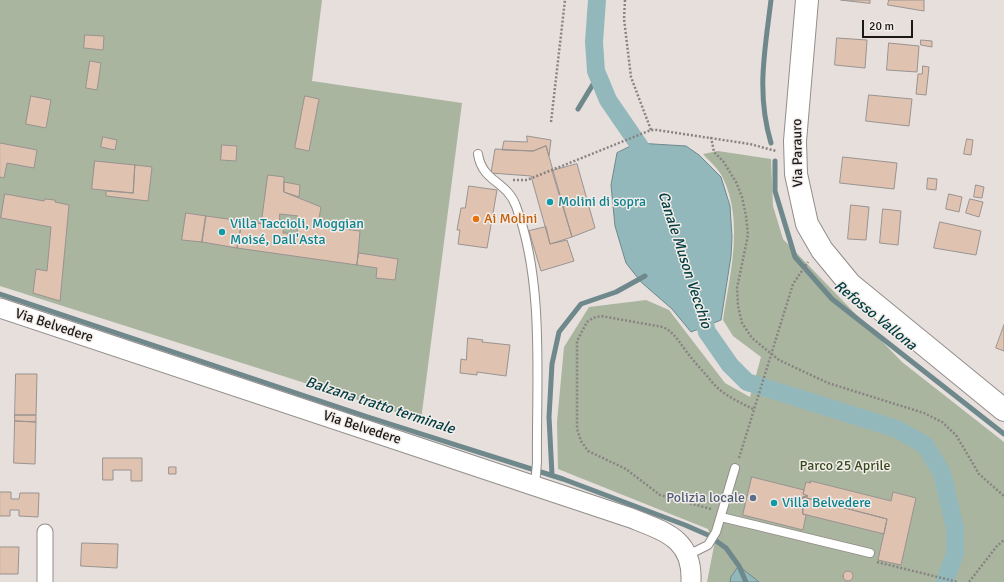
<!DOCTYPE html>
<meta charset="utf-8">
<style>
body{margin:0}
#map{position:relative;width:1004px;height:582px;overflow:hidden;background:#e6dfdc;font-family:Signika,sans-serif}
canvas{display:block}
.scale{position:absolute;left:862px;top:20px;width:51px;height:18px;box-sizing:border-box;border:2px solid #1b1918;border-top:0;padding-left:5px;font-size:12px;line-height:14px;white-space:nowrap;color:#1b1918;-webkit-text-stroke:3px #f3ede9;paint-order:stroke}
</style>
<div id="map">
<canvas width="1004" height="582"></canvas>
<div class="scale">20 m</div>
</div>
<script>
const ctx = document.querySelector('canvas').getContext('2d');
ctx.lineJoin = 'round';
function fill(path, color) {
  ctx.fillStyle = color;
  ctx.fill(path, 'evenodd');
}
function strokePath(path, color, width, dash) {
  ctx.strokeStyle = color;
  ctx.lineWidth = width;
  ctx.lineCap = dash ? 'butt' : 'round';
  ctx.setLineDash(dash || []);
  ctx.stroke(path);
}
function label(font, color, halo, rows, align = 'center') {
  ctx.font = font + ' Signika,sans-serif';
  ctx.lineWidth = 3;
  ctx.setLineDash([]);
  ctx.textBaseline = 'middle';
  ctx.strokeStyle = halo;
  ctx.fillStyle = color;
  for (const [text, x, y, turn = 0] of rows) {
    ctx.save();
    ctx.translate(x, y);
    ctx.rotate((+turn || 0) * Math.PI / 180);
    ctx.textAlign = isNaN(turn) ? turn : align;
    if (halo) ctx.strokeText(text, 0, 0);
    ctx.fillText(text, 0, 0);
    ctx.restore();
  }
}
fill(new Path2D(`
 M0,0h322l-10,81 150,22 -41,317 -421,-134z
 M718,151l53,8 2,47 10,33 119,123 102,80v140h-297l7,-36 -6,-17 -150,-60 -1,-47 7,-75 25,-40 57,-7 23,10 56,73 25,14 11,-40 -28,-21 -10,-16c7,-46 21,-98 0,-142 -4,-9 -14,-17 -20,-24z`), '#aab5a0');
const water = new Path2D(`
 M637,143l49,3 13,9 22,22 9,29 2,31 -1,19 -10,64 -30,12 -19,-23 -31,-27 -15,-19 -11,-37 -4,-41 6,-32z
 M739,566l20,16h-29l1,-5z`);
fill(water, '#92b8bc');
strokePath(water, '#6e888b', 1);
strokePath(new Path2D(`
 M771,0c-6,50 -15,93 0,143
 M578,109l20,-33
 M775,161v30l20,66 37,42 172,135
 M0,294l368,123 195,62 122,46 23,10 18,13 13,18 7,16
 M552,475l-3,-58 3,-53 7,-32 22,-28 35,-12 29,-16`), '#6e888b', 5);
strokePath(new Path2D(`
 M597,0l-3,42 2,29 12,29 35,51 6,13
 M699,303l8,29 23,33 17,17 150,47 28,16 17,28 13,55v25l-10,29`), '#92b8bc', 18);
const building = new Path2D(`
 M841,0h29v3z
 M889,0h35v11l-36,-6z
 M85,35l19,1 -1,14 -19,-2z
 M837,38l30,2 -2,28 -30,-3z
 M921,40l11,1v6l-11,-2z
 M889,43l30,3 -2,26 -30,-2z
 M90,61l11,2 -4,27 -11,-2z
 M923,66l6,1 -3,28 -10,-1 2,-20h4z
 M869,95l43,4 -3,27 -43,-5z
 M31,96l20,4 -5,28 -20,-4z
 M305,96l14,3 -10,52 -14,-3z
 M527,136l24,4 -2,16 -3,-10 -13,5 -31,-1 2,-9 23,1z
 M103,137l14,3 -2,10 -14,-3z
 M967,139l6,1 -2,15 -7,-1z
 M0,143l37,7 -3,18 -27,-5 -3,15 -4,-1z
 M222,145l15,1 -1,15 -15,-1z
 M546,146l26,91 -22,7 -19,-68 -40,-3 4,-24 38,2z
 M843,157l54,6 -3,26 -54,-6z
 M95,161l40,4 -2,28 -41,-4z
 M577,164l18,64 -23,9 -20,-66z
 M135,165l17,2 -4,34 -42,-5v-5l27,2z
 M268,175l16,2v15l37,15 -3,18 9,1v-4l18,3 -1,4 16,2 -3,34 -120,-17 5,-27 21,3 -1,-6zM280,214l18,2 -1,18 -14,-1 1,-12 -4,-1z
 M928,178l9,1 -1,11 -9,-1z
 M284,182l16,3 -1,12 -15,-5z
 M976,185l8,2 -2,11 -8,-1z
 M469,186l28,4 -10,58 -29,-4 2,-14h-3l4,-22h4z
 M5,194l39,7 1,-2 10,1v2l14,3 -9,96 -27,-8 3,-24 11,2 4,-44 -50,-9z
 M949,194l13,3 -3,15 -13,-3z
 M970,199l13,3 -4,15 -13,-4z
 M851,205l18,2 -3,33 -18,-1z
 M883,209l18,2 -3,34 -18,-2z
 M186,213l20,3 -4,26 -20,-2z
 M206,216l36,5 -5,27 -35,-6z
 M940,222l41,9 -5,24 -42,-7z
 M546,227l4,17 17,-4 7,21 -33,10 -12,-40z
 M359,253l39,6 -3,21 -19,-2 1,-10 -20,-3z
 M1004,325v26l-8,-3z
 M468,338l15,2 -1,2 28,3 -4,31 -29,-4v3l-17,-2 1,-14 5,1z
 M16,374h21l-1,41h-21z
 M15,415h21v7l-21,-1z
 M15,421l21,1 -1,42 -21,-1z
 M103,458h39v23h-11v-11h-18v10h-10z
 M169,467h7v7h-7z
 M752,477l52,13 -1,4 5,2 -5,1v17l3,1 -3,15 -60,-15z
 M811,481l80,20 2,-9 23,6 -15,67 -23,-5 9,-41 -84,-22 5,-1 -5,-2 3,-12 4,1z
 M0,492h11v7h8l1,-6h19l-1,24 -19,-1v-6h-9v6h-10z
 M803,497l84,22 -3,15 -81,-20z
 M82,543l36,1 -1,24 -36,-2z
 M0,547h19l-1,27h-18z
 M843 576a5 5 0 1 1 10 0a5 5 0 1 1-10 0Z`);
fill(building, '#e0c2b1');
strokePath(building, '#999390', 1);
const service = new Path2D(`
 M478,154c4,28 29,27 38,52 29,77 20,175 21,256l-2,24
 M721,517l149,36
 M688,555l20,-10 8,-13 19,-64`);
const minor = new Path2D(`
 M45,532v50`);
const tertiary = new Path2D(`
 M0,308l631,210c35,14 62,21 60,64`);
const secondary = new Path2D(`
 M807,0l-12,141 1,33 11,50 15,26 28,34 154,126`);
strokePath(service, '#938d8a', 10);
strokePath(minor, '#938d8a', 17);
strokePath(tertiary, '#938d8a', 21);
strokePath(secondary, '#938d8a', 24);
strokePath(new Path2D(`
 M625,0l-1,19 7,58 20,53
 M551,122l14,-122
 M711,137l3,15 9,9 13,21 6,15 4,19 2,19 -11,53 1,18 4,17 10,15 27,22 49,23 96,30 18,9 14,13 23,39 25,22
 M513,180h14l124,-50h6l93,14 26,7
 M739,458l54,-174 15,-22
 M711,509l-51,-14 -34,-26 -38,-18 -7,-10 -4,-12v-88l10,-19 6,-4 8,-2 62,11c12,6 16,15 23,24 8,11 18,21 26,31 11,13 27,20 41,27
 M877,562l81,20
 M969,582l28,-36 7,-6`), '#888381', 2.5, [2, 2]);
strokePath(service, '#fff', 8);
strokePath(minor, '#fff', 15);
strokePath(tertiary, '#fff', 19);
strokePath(secondary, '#fff', 22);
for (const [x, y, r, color] of [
 [550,202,4,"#0f9aa8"],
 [476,219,4,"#e8710a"],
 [222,232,4,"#0f9aa8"],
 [753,498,4,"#5c6f8a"],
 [774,503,4,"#0f9aa8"]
]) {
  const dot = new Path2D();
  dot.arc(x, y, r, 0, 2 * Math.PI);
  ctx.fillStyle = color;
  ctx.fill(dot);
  strokePath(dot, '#f3ede9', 1.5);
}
label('14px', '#1b1918', '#f3ede9', [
 ["Via Parauro",798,153,-91],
 ["Via Belvedere",54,326,18],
 ["Via Belvedere",362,428,18]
]);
label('14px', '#0d838f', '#f3ede9', [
 ["Molini di sopra",558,202],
 ["Villa Taccioli, Moggian",230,224],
 ["Moisé, Dall'Asta",230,240],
 ["Villa Belvedere",782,503]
], 'left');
label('14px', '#c56008', '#f3ede9', [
 ["Ai Molini",484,219]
], 'left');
label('14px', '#364a1f', '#f3ede9', [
 ["Parco 25 Aprile",845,466]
]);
label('14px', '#4e5e75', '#f3ede9', [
 ["Polizia locale",745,498]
], 'right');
label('italic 15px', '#003d42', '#f3ede9', [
 ["Canale Muson Vecchio",684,260,72],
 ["Refosso Vallona",875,316,39],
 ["Balzana tratto terminale",380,406,18]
]);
</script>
